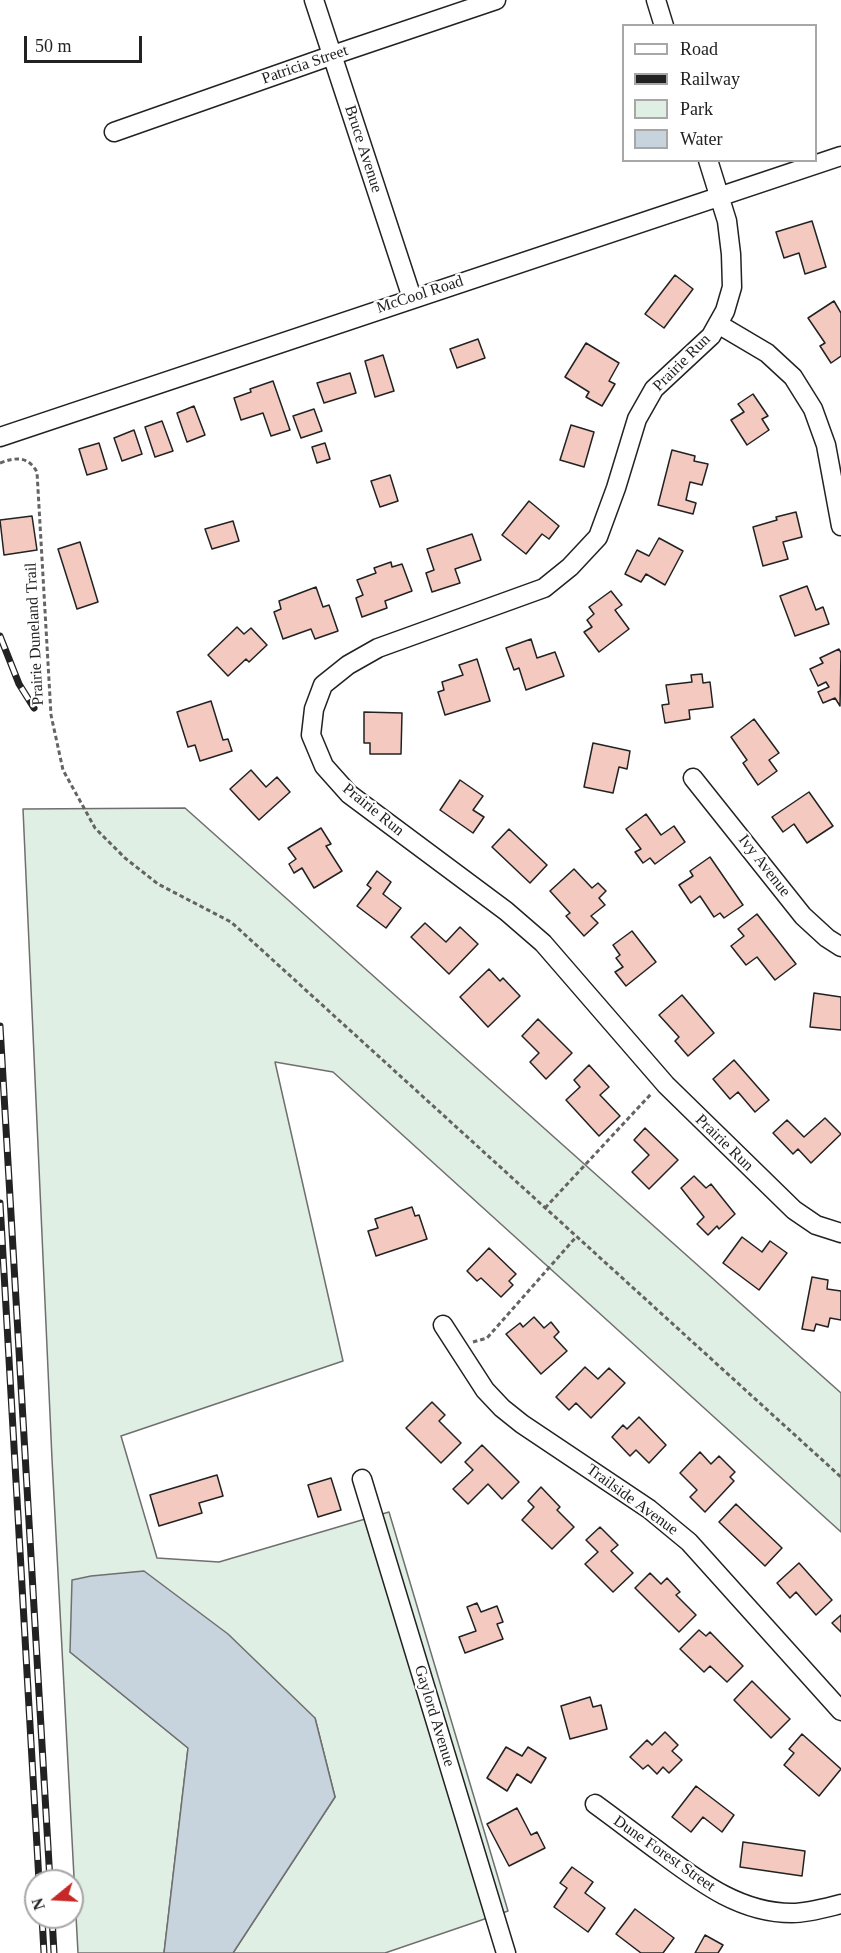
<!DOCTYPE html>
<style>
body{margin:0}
#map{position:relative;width:841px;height:1953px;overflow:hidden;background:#fff;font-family:Georgia,serif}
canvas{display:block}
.legend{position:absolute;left:622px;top:24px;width:195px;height:138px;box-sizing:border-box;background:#fff;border:2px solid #a7a7a7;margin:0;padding:8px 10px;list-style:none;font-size:18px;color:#222}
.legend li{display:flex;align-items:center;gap:12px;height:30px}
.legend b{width:30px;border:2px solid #a7a7a7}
.north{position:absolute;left:24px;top:1869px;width:60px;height:60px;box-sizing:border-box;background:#fff;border:2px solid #a7a7a7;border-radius:50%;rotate:252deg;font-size:16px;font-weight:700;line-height:24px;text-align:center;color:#222}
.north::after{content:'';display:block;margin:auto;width:21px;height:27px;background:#c62828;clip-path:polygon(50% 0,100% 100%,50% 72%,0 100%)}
.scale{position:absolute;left:24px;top:36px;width:118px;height:27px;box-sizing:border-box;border:3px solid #222;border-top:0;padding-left:8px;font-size:18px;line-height:21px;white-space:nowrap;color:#222;-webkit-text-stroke:4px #fff;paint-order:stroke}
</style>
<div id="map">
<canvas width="841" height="1953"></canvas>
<ul class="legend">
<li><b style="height:8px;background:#fff"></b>Road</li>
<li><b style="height:8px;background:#222"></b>Railway</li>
<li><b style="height:16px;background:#e0efe3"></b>Park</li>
<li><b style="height:16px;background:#c7d3dd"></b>Water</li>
</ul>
<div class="north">N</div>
<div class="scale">50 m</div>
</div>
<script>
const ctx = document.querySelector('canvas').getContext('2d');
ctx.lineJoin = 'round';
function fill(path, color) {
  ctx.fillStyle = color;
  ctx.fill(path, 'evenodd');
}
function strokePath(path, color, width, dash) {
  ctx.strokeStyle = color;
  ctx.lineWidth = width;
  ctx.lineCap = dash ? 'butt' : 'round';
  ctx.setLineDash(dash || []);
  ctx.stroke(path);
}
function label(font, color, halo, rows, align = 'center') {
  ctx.font = font + ' Georgia,serif';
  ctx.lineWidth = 4.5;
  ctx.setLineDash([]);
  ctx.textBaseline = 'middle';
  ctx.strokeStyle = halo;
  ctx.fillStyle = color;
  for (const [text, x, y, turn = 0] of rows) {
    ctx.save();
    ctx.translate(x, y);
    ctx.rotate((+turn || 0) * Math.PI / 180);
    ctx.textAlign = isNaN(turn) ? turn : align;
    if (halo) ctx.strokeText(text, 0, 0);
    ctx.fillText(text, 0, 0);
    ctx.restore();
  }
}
const green = new Path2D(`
 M185,808l656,585v139l-508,-460 -58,-10 68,299 -222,75 36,122 62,4 170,-50 119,399 -123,42h-152l102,-156 -20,-79 -245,-66 118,96 -24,205h-86l-26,-494 -29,-650z`);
fill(green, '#e0efe3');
strokePath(green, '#6f6f6f', 1.5);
const water = new Path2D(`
 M144,1571l84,63 87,84 20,79 -102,156h-69l24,-205 -118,-96 2,-72 19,-4z`);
fill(water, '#c7d3dd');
strokePath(water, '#6f6f6f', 1.5);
const building = new Path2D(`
 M812,221l14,46 -21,7 -6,-21 -15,5 -8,-26z
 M675,275l18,14 -29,39 -19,-14z
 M834,301l7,12v43l-10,7 -11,-17 5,-3 -17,-25z
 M478,339l7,19 -28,10 -7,-19z
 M586,343l33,20 -10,18 6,3 -13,22 -16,-9 3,-5 -24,-15z
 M383,355l11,36 -19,6 -10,-36z
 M350,373l6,20 -32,10 -7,-20z
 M273,381l17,49 -19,6 -8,-23 -22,7 -7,-22 17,-6 -1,-3z
 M753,394l15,22 -6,3 7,11 -22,15 -16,-25 13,-8 -6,-8z
 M194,406l11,29 -18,7 -10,-29z
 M314,409l8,22 -21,7 -8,-22z
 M162,421l11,30 -18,6 -10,-30z
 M571,425l23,7 -10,35 -24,-7z
 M134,430l8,24 -20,7 -8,-23z
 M99,443l8,26 -20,6 -8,-26z
 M325,443l5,16 -13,4 -5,-16z
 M672,450l23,6 -1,5 14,3 -6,21 -12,-3 -4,18 10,3 -3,11 -35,-9z
 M390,475l8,26 -18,6 -9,-26z
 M529,501l30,25 -10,13 -7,-5 -16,20 -24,-19z
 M796,512l6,25 -19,5 5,17 -25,7 -10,-39 24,-7 -1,-3z
 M32,516l5,34 -33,5 -4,-35z
 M233,521l6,20 -27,8 -7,-20z
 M472,534l9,26 -26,9 5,14 -28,9 -6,-19 8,-3 -7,-21z
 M659,538l24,13 -18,34 -19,-11 -5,8 -16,-8 12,-24 12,6z
 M80,542l18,60 -21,7 -19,-60z
 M391,562l1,5 10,-3 10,27 -27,10 2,7 -25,9 -6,-19 7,-3 -6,-15 19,-7 -2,-5z
 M807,586l9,24 7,-3 6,17 -34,12 -15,-40z
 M316,587l7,20 6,-2 9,26 -23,8 -4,-10 -28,10 -9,-27 7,-3 -2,-8z
 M611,591l11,14 -7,5 14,19 -30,23 -15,-20 8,-5 -5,-7 7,-6 -5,-7z
 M237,627l7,7 7,-6 16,17 -18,17 -3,-3 -18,17 -20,-21z
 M531,639l6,19 18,-6 9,24 -38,14 -7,-22 -5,2 -8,-22z
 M839,649l2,4 -1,53 -5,-8 -12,5 -5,-11 11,-5 -3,-5 -8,4 -8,-17 13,-6 -3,-5z
 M477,659l13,42 -45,14 -7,-23 6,-2 -2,-8 21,-7 -4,-10z
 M702,674l1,9 7,-1 3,25 -24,3 1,9 -25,4 -3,-18 7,-1 -3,-19 26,-3 -1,-7z
 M211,701l12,39 5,-1 4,12 -32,10 -5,-16 -7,2 -11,-35z
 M364,712l38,1 -1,41h-31v-11h-6z
 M754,719l25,34 -10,7 8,11 -19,14 -15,-22 4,-3 -16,-23z
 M593,743l37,8 -3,18 -8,-2 -6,26 -29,-6z
 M251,770l15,17 11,-10 13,15 -31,28 -29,-31z
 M460,780l23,16 -10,14 11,7 -11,16 -33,-23z
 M809,792l24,34 -26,17 -13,-19 -11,8 -11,-15z
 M646,814l15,21 13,-9 11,16 -30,22 -5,-6 -7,5 -8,-11 6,-3 -15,-20z
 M321,828l10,16 -5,2 16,25 -28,17 -12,-20 -8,5 -5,-9 7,-5 -8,-11z
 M509,829l38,36 -17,18 -38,-36z
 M710,857l33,48 -19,13 -4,-5 -6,4 -14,-21 -9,7 -12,-18 14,-9 -3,-5z
 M574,869l18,19 6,-5 8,8 -7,7 6,7 -14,11 7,7 -14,13 -18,-20 4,-3 -20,-22z
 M377,871l14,11 -8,12 18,14 -15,20 -29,-22 14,-18 -4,-3z
 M757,914l39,50 -21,16 -18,-23 -11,8 -15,-19 13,-10 -6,-7z
 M425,923l21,19 14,-15 18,17 -29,30 -38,-37z
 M632,931l24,31 -30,24 -11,-14 8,-5 -7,-9 4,-3 -7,-10z
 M489,969l11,12 3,-3 17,18 -32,31 -28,-30z
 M814,993l27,4v33l-31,-3z
 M682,995l32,38 -26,23 -13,-15 4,-4 -20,-22z
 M538,1019l34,34 -26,26 -16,-17 9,-9 -17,-17z
 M734,1060l35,40 -14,12 -17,-20 -8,7 -17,-20z
 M589,1065l20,22 -9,8 20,21 -21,20 -33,-36 14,-13 -6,-7z
 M825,1118l16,16 -30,29 -13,-14 -5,5 -20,-21 14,-13 17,17z
 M645,1128l33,32 -29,29 -17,-17 17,-17 -15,-15z
 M694,1176l12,12 5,-4 24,30 -16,15 -2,-3 -9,9 -11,-11 7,-7 -23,-29z
 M412,1207l3,9 4,-1 8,24 -51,17 -8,-25 10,-3 -3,-9z
 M742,1237l20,15 8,-11 17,12 -28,37 -36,-27z
 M489,1248l27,26 -7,7 4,4 -12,12 -20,-19 -4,3 -10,-10z
 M812,1277l16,3 -1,9 14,2v29l-11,-2 -2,9 -12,-3 -2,7 -12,-2z
 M534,1317l10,11 7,-6 8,10 -5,5 13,14 -26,23 -35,-40 14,-11 3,4z
 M585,1367l13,12 11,-11 16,15 -34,35 -15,-15 -7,7 -13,-13z
 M432,1402l13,13 -6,6 22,22 -20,20 -35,-35z
 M639,1417l27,28 -17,18 -13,-13 -6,6 -18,-19 11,-12 4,4z
 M482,1445l37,37 -17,17 -14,-15 -20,20 -15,-15 20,-19 -8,-8z
 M700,1452l11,12 8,-8 16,16 -5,5 4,4 -29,31 -15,-15 7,-7 -17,-17z
 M217,1475l6,21 -24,7 3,10 -43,13 -9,-31z
 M331,1478l10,32 -23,7 -10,-32z
 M541,1487l19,20 -3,3 17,17 -22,22 -30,-29 12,-13 -6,-6z
 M736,1504l46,44 -17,18 -46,-44z
 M600,1527l18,18 -7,6 22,22 -20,19 -28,-28 13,-12 -12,-12z
 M799,1563l33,37 -16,15 -20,-23 -6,6 -13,-15z
 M650,1573l11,11 6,-6 13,14 -4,3 20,20 -17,17 -44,-44z
 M477,1603l4,9 16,-6 6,16 -6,2 6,15 -38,14 -6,-16 17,-6 -9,-24z
 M841,1615v17l-9,-9z
 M699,1630l7,6 4,-4 33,34 -16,16 -17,-16 -6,6 -24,-23z
 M752,1681l38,38 -19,19 -37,-38z
 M590,1697l3,10 8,-2 6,24 -37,10 -9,-33z
 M665,1732l13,13 -6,6 10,9 -13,13 -6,-6 -6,7 -9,-9 -5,4 -13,-12 17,-17 5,5z
 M802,1734l39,35 -22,27 -35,-31 10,-12 -5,-4z
 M506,1747l16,9 6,-9 18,11 -15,25 -14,-9 -10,17 -20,-13z
 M696,1786l38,29 -12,17 -19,-15 -12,15 -19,-15z
 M517,1808l14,27 6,-3 8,16 -36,18 -22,-42z
 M743,1842l62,9 -3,25 -62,-9z
 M572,1867l21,15 -8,11 20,15 -17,24 -34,-25 13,-19 -7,-5z
 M635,1909l39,29 -11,15h-22l-25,-19z
 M705,1935l18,10 -5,8h-23z`);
fill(building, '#f3c9c0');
strokePath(building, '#222', 1.5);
const minor = new Path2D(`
 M314,0l98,298
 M656,0l8,26
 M114,132l219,-77 163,-55
 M708,160l19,61 4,33 1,33 -7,24 -14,25 -57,53 -17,30 -21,69 -18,49 -28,30 -26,21 -166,60 -30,17 -25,20 -9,24 -3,26 13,31 25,28 157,117 37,32 123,142 128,125 22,15 25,8
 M718,324l49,29 26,24 20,32 13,36 15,81
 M0,437l841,-281
 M693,778l110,138 24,22 14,9
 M443,1325l42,65 17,18 20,16 127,85 40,33 152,169
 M362,1479l144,474
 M595,1804c22,16 44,33 66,49 39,29 79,60 131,60 16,0 33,-5 49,-9`);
strokePath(minor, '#222', 21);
strokePath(new Path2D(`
 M0,463c16,-6 28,-7 37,9l14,243 12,55 32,58 30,30 33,26 73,38 610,555
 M545,1208l106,-114
 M473,1342l14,-4 89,-101`), '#646464', 3, [4.5, 3]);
strokePath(minor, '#fff', 18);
const rail = new Path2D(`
 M0,636l19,48 15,24
 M0,1026l50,855
 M0,1203l39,678
 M42,1917l2,36
 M52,1917l2,36`);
strokePath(rail, '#222', 7);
strokePath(rail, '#fff', 4.5, [14]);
label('16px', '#222', '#fff', [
 ["Patricia Street",305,65,-19],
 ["Bruce Avenue",363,149,72],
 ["McCool Road",420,295,-18],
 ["Prairie Run",682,363,-45],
 ["Prairie Duneland Trail",35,634,-93],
 ["Prairie Run",373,810,39],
 ["Ivy Avenue",764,866,52],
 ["Prairie Run",724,1143,44],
 ["Trailside Avenue",632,1500,36],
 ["Gaylord Avenue",434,1716,73],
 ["Dune Forest Street",664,1854,35]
]);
</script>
